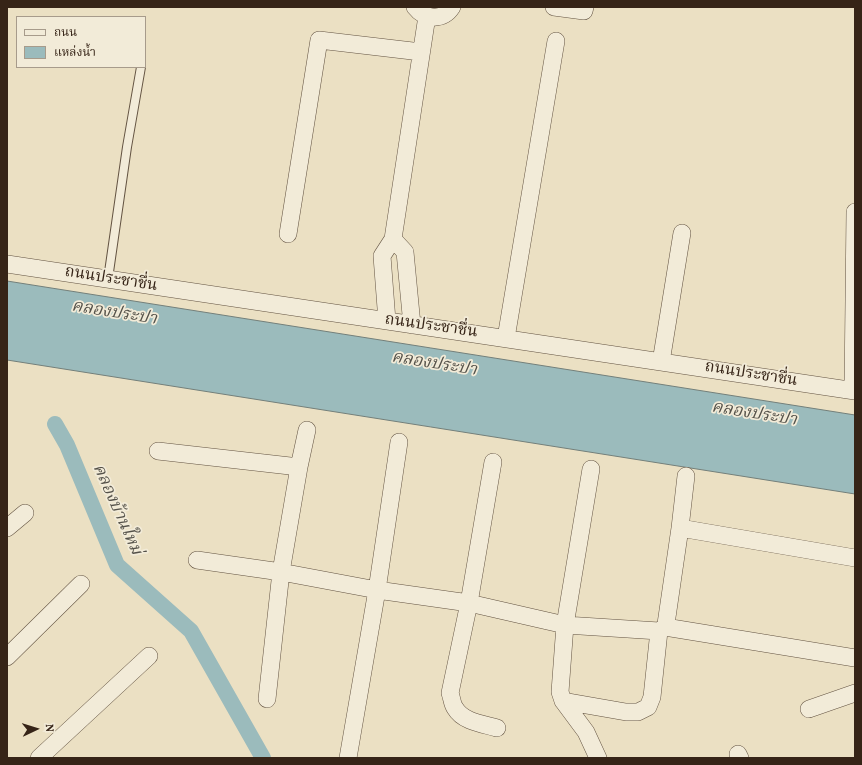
<!DOCTYPE html>
<meta charset="utf-8">
<style>
body{margin:0}
#map{position:relative;width:862px;height:765px;overflow:hidden;background:#ebe0c3;font-family:Vollkorn,"Noto Serif Thai",serif}
canvas{display:block}
.frame{position:absolute;inset:0;border:8px solid #362417;pointer-events:none}
.legend{position:absolute;left:16px;top:16px;width:130px;height:52px;box-sizing:border-box;background:#f2ebd8;border:1px solid #a79b8b;margin:0;padding:5px 7px;list-style:none;font-size:12px;color:#362417}
.legend li{display:flex;align-items:center;gap:8px;height:20px}
.legend b{width:20px;border:1px solid #a79b8b}
.north{position:absolute;left:16px;top:709px;width:40px;height:40px;-webkit-text-stroke:3px #f2ebd8;paint-order:stroke;rotate:86deg;font-size:11px;font-weight:700;line-height:16px;text-align:center;color:#362417}
.north::after{content:'';display:block;margin:auto;width:14px;height:18px;background:#362417;clip-path:polygon(50% 0,100% 100%,50% 72%,0 100%)}
</style>
<div id="map">
<canvas width="862" height="765"></canvas>
<div class="frame"></div>
<ul class="legend">
<li><b style="height:5px;background:#f2ebd8"></b>ถนน</li>
<li><b style="height:11px;background:#9bbbbc"></b>แหล่งน้ำ</li>
</ul>
<div class="north">N</div>
</div>
<script>
const ctx = document.querySelector('canvas').getContext('2d');
ctx.lineJoin = 'round';
function fill(path, color) {
  ctx.fillStyle = color;
  ctx.fill(path, 'evenodd');
}
function strokePath(path, color, width, dash) {
  ctx.strokeStyle = color;
  ctx.lineWidth = width;
  ctx.lineCap = dash ? 'butt' : 'round';
  ctx.setLineDash(dash || []);
  ctx.stroke(path);
}
function label(font, color, halo, rows, align = 'center') {
  ctx.font = font + ' Vollkorn,"Noto Serif Thai",serif';
  ctx.lineWidth = 3.5;
  ctx.setLineDash([]);
  ctx.textBaseline = 'middle';
  ctx.strokeStyle = halo;
  ctx.fillStyle = color;
  for (const [text, x, y, turn = 0] of rows) {
    ctx.save();
    ctx.translate(x, y);
    ctx.rotate((+turn || 0) * Math.PI / 180);
    ctx.textAlign = isNaN(turn) ? turn : align;
    if (halo) ctx.strokeText(text, 0, 0);
    ctx.fillText(text, 0, 0);
    ctx.restore();
  }
}
const water = new Path2D(`
 M7,281l848,134v79l-848,-134z`);
fill(water, '#9bbbbc');
strokePath(water, '#737f7a', 1);
strokePath(new Path2D(`
 M55,424l12,21 50,120 74,66 72,127`), '#9bbbbc', 16);
const service = new Path2D(`
 M108,279l19,-132 14,-80`);
const minor = new Path2D(`
 M415,7c10,13 28,14 37,0
 M554,7l30,4 1,-4
 M288,234l31,-194 102,12
 M393,239l34,-223
 M7,264l848,127
 M387,321l-5,-65 11,-17 12,13 7,73
 M506,338l50,-297
 M661,362l21,-129
 M853,390l2,-178
 M158,451l141,16
 M493,462l-24,141 -19,90c2,5 2,11 5,15 8,14 28,16 42,20
 M591,469l-26,156 -5,67 3,9 23,31 12,26
 M7,528l18,-15
 M680,528l175,30
 M197,560l84,12 96,18 92,13 96,22 94,6
 M665,627l190,31
 M7,657l74,-73
 M267,699l14,-127 18,-105 8,-37
 M563,701l63,11h12l10,-5 4,-10 7,-66 4,-2 3,-5 14,-96 6,-52
 M809,709l46,-16
 M738,754l2,4
 M39,758l110,-102
 M348,758l29,-168 22,-148`);
strokePath(service, '#635342', 10);
strokePath(minor, '#635342', 18);
strokePath(service, '#f2ebd8', 8);
strokePath(minor, '#f2ebd8', 17);
label('16px', '#362417', '#f2ebd8', [
 ["ถนนประชาชื่น",111,280,9],
 ["ถนนประชาชื่น",431,327,8],
 ["ถนนประชาชื่น",751,375,9]
]);
label('italic 17px', '#545149', '#f2ebd8', [
 ["คลองประปา",114,314,9],
 ["คลองประปา",434,365,9],
 ["คลองประปา",754,415,9],
 ["คลองบ้านใหม่",116,510,66]
]);
</script>
